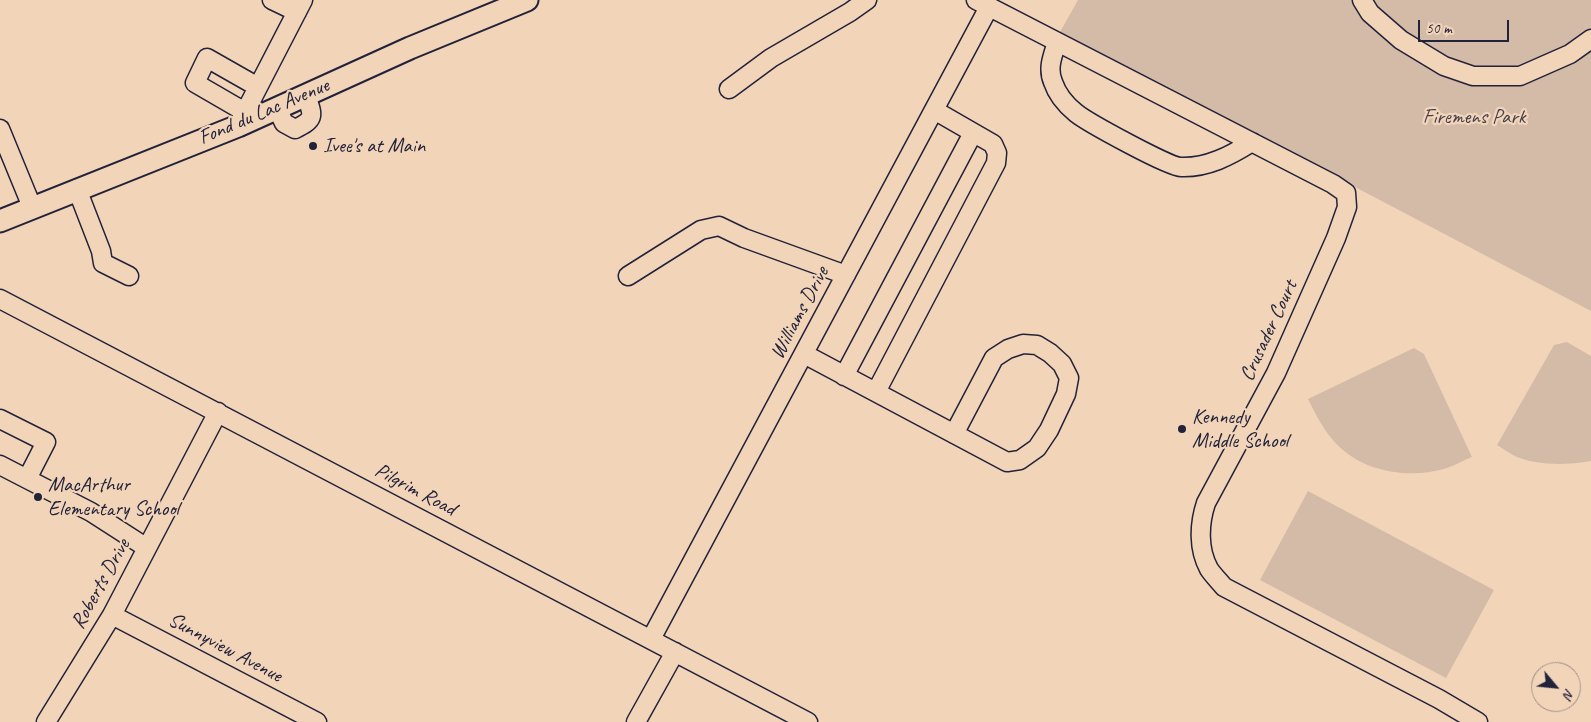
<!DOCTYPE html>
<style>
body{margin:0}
#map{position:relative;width:1591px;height:722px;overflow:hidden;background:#f2d5b9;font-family:Caveat,sans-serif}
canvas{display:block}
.north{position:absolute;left:1531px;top:662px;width:50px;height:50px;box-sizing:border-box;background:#f2d5b9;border:1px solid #9f8d87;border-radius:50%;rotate:118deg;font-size:14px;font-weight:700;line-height:20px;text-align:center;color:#22223b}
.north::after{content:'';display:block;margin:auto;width:18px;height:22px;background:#22223b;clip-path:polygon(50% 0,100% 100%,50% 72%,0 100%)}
.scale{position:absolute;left:1418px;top:20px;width:91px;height:22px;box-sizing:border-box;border:2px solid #22223b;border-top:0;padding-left:6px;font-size:15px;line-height:18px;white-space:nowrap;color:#22223b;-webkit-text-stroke:4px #f2d5b9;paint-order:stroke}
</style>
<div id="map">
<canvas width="1591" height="722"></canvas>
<div class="north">N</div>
<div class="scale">50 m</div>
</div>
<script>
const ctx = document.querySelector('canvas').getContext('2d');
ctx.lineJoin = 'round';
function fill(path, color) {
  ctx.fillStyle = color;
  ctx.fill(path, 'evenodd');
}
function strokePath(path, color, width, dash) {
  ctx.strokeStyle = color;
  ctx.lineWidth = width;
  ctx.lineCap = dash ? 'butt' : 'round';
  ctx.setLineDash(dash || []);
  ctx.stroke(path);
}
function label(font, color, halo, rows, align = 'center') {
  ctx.font = font + ' Caveat,sans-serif';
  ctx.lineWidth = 4.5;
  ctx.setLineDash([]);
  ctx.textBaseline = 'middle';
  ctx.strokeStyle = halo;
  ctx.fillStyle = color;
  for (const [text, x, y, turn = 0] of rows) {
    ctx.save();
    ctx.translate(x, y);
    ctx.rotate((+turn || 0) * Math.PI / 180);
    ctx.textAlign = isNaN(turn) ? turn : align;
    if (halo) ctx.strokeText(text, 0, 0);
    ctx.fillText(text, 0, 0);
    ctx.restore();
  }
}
fill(new Path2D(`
 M1078,0h513v311l-531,-279z
 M1567,342l24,14v105c-24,4 -51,5 -74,-4 -7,-3 -13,-8 -20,-12l57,-100z
 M1414,348l10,6 48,103c-8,3 -16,8 -25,11 -39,12 -88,4 -115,-29 -10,-12 -17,-26 -24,-40z
 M1308,491l186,99 -48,88 -186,-98z`), '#d4bba7');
const minor = new Path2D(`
 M272,0l25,12
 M976,0l357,184 13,9 1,14 -11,31 -60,135 -70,130c-7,21 -8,46 3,66 4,6 10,12 15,18l215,112 39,23
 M1362,0l8,13 31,27 43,26 29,10h47l50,-22 21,-15
 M1057,42c-4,13 -10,26 -4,40 4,12 13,23 23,31 11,9 93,54 105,54 26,1 49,-11 71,-25
 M729,89l42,-31 79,-46 17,-12
 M277,108l7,15 11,6c21,-10 18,-13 11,-34
 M245,112l-50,-29 12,-25 51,29
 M240,122l63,-122
 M0,129l32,78
 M77,189l24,62 2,12 26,13
 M628,276l73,-46 18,-4 25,12 102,37
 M0,299l808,423
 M804,354l203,108 13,-2 17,-12 12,-18 17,-36 3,-16 -7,-14 -12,-11 -13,-8 -14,-1 -15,5 -14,9 -40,76
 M844,376l129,-243
 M876,392l120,-229 1,-10 -4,-9 -59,-34
 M0,419l46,23 -19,37
 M0,465l91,47 56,36
 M112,615l205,107
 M651,639l338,-632
 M46,722l66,-107 106,-203
 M636,722l39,-70`);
const major = new Path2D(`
 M0,221l238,-95 172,-78 117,-48`);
strokePath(minor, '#22223b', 21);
strokePath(major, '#22223b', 25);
strokePath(minor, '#f2d5b9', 18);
strokePath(major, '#f2d5b9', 21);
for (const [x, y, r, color] of [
 [313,146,5,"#22223b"],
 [1182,429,5,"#22223b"],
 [38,497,5,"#22223b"]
]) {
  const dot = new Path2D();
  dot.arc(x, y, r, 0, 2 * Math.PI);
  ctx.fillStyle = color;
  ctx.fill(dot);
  strokePath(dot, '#f2d5b9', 2);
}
label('21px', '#22223b', '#f2d5b9', [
 ["Fond du Lac Avenue",264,112,-23],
 ["Williams Drive",800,313,-62],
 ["Crusader Court",1269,331,-65],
 ["Pilgrim Road",415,490,28],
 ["Roberts Drive",101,584,-61],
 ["Sunnyview Avenue",225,648,28]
]);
label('21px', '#464151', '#f2d5b9', [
 ["Firemens Park",1474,117]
]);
label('21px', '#22223b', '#f2d5b9', [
 ["Ivee's at Main",323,146],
 ["Kennedy",1192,417],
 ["Middle School",1192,441],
 ["MacArthur",48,485],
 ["Elementary School",48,509]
], 'left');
</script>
